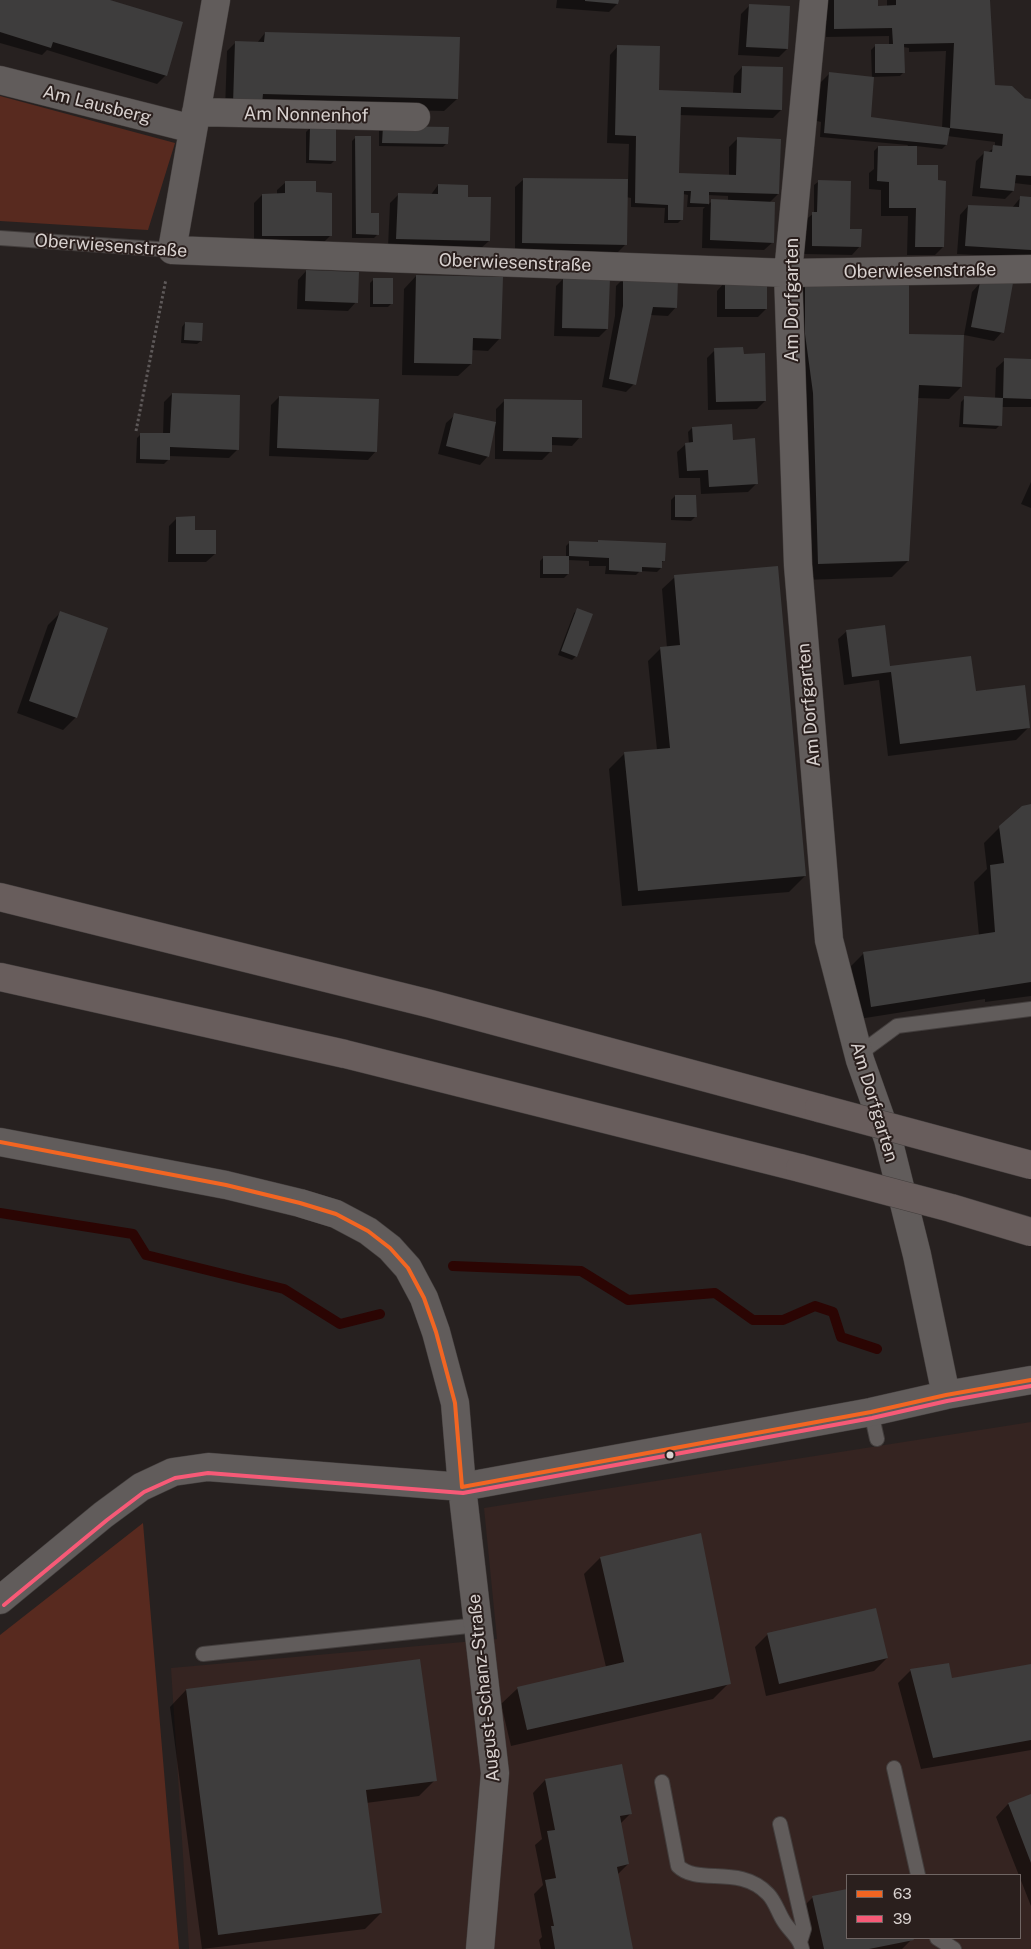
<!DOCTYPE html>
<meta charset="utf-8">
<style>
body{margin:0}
#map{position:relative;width:1031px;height:1949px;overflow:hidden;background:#272120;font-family:"Public Sans",sans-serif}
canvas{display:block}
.legend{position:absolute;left:846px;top:1874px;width:175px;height:65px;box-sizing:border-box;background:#2a1f1d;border:1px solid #706664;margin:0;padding:6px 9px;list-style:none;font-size:15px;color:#d8d1cf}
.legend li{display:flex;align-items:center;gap:10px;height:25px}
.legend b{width:25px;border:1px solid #706664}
</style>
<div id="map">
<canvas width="1031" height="1949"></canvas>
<ul class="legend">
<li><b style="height:6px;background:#f26522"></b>63</li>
<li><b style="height:6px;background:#f75a77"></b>39</li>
</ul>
</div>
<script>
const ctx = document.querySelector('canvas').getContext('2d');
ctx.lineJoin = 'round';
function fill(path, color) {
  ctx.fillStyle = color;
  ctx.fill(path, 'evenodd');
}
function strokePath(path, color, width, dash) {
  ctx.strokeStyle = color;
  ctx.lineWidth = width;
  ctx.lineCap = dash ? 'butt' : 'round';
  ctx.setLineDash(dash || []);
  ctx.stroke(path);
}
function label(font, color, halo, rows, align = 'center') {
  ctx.font = font + ' "Public Sans",sans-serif';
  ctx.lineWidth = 4;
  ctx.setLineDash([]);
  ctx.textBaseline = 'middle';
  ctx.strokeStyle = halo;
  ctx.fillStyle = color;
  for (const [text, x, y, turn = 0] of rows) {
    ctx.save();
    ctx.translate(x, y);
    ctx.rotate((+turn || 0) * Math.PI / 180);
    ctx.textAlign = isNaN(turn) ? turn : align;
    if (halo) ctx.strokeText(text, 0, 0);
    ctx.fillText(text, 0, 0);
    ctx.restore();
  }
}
fill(new Path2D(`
 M1031,1422v527h-842l-18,-281 326,-29 -13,-131zM847,1875h173v63h-173z`), '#352421');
fill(new Path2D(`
 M0,96l175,47 -27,87 -148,-9z
 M143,1523l36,426h-179v-314z`), '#582a1f');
fill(new Path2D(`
 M0,0h106l60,75 -9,9 -110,-34 -5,5 -42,-12z
 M557,0h61l-1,4 -8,8 -53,-4z
 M826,0h51l-1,8 11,-1v-7h102l5,86 30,13 7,1v85l-17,-2 -1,8 -8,8 -33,-3 4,-35 9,-9 2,1 8,-6v-5l-48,-6 -1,9 -4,4 -26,-3v20l21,15 6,66 -8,8h-28l1,-39h-27v-26l-12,-1v-16l5,-4v-18l4,-4h29l1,-2 -88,-8 1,-15 -4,-1 4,-39 8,-8 43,4 -1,-28 4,-4 14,-1v-9l-63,1zM903,47l6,1v4l37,-1 -4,77 -74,-10 2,-2 3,-39 27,-1 4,-4z
 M749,6l38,43 -8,8 -41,-2 3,-41z
 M265,33l192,66 -13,12 -77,-2 -142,2 2,-60 8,-8h22z
 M618,46l40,45 75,2 1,-17 8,-9 39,43 -8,8 -94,-3 -2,59 52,2v-29l9,-9 40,56 -9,9 4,39 -9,8 -62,-2 1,-39 2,-2h-18l1,-12 -5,-1 -1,25 -4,4h-14l1,-15 -34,-1v-9l-5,-1v47l-8,8 -103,-1v-64l9,-8 104,1 1,-36 -22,-1 3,-88zM708,195l20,1v5h-16l-4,4z
 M383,127l64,16 -4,4 -64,-1v-15z
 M310,128l25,32 -4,4 -25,-1v-31z
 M356,137l14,78 8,19 -4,4h-22v-97z
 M286,182l29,11 15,43 -8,8h-68v-41l8,-8h15v-5z
 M818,182l42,64 -8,9 -48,-1v-33l10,-8v-28z
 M438,185l29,13 22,43 -9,8 -92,-2 2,-44 8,-8 32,1z
 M1021,197l10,1v60l-74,-4 3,-39 8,-9 44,2z
 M306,271l50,31 -8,9 -51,-2 1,-29z
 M416,276l84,62 -12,13 -17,-1v14l-13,12 -56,-1 2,-86z
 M564,278l43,51 -8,8 -45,-1 2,-50z
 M624,278l52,29 -8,9 -18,-1 -16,69 -8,8 -24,-5 13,-71 1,-30z
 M374,279l18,24 -4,4h-18v-24z
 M806,281l102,53 53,53 -12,12 -32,-1 -9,163 -16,16 -89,3 -6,-291z
 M725,282l41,27 -8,8h-41v-26z
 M980,283l22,49 -8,9 -30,-6 8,-43z
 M185,323l16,18 -4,3 -16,-1 1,-16z
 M715,350l27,5 23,46 -8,8 -49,1 -1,-52z
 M1005,360l26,1v46h-30l-1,18 -4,4 -37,-2 2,-25 4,-4 30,1 1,-31z
 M172,394l65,56 -8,8 -61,-2v4l-4,4 -28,-1 1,-25 4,-4 22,1 1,-33z
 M279,397l97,54 -8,9 -99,-4 2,-51z
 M505,400l75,37 -8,9 -21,-1v6l-9,9 -47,-1v-36l-7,33 -8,9 -42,-11 8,-31 9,-8 41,8v-14z
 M692,428l40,11 25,44 -9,9 -47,2 -1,-16h-21l-2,-26 9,-8h3l-1,-12z
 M1031,482v26l-10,-4z
 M675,496l20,21 -4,4 -20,-1v-20z
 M177,518l17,13 21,23 -9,8h-38l1,-36z
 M598,541l66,19 -3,3v5l-4,4 -17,-1 -4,4 -31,-1 1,-8h-17v-5l-21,-1v14l-4,4h-24v-17l4,-4h22v-11l4,-4 27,1z
 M675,577l130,299 -16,16 -167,14 -13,-137 16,-16 32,-3 -9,-89 13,-13h6l-5,-59z
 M578,609l-2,47 -4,4 -14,-5 16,-42z
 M60,613l16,104 -13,13 -46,-17 31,-88z
 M847,631l42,36 86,25 54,35 -13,13 -128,16 -9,-76 -35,5 -6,-46z
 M1031,806v190l-46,6v-3l-126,20 -8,-53 12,-12 116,-18 -5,-54 13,-13 -3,-26 16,-16z
 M600,1558l129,125 -16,16 -202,47 -10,-42 17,-16 88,-21 -22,-93z
 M768,1634l119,24 -13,13 -108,25 -11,-49z
 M419,1660l16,120 -16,16 -53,7 15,110 -16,16 -163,20 -32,-242 16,-17z
 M1031,1666v84l-110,19 -23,-86 13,-13 40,10z
 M545,1780l86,33 -11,11 8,40 -11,11 14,74h-90l-2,-9 3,-3 -8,-43 9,-9 -8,-40 7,-6 -9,-46z
 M1031,1796v110l-35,-89 12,-13z
 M847,1890v48h65v1l-10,10h-93l-9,-39 13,-13z`), '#0007');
strokePath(new Path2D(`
 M0,1213l133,21 13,21 138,34 56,35 40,-10
 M453,1266l128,5 47,29 87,-7 38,27h30l32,-14 18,6 8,25 36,12`), '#2b0503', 10);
fill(new Path2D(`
 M0,0h110l73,22 -16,54 -114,-34 -2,6 -51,-16z
 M585,0h34l-1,4 -33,-3z
 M834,0h44v6l18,-1v-5h94l5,85 17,1 13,12 6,1v77l-15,-1 -2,16 -34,-3 4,-37 8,1 1,-7 9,1 1,-12 -53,-6 4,-85 -50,1 1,29h-30v-29h18l-1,-16 -58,1z
 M749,4l41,2 -2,43 -42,-2z
 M265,32l195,5 -2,62 -195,-5 -1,10h-29l2,-63 29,1z
 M617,45l43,1 -1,44 82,3 1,-27 41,1 -1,43 -101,-3 -1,30 -1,36 57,2 1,-38 44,2 -2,55 -70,-2v12l-19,-1 1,-12h-7l-1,29h-15v-15l-33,-2 1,-67 -21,-1z
 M829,72l45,5 -3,40 79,11 -3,17 -123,-12z
 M383,126l66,1 -1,17 -66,-1z
 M310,127h26v34l-27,-1z
 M355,136h16v77h8v22l-23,-1z
 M878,146h39v19h21v15l8,1 -2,66h-29l1,-39h-27v-26l-12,-1z
 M523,178l105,1 -1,66 -105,-2z
 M818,180l33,1 -1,48h12l-1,18 -49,-1v-34h5z
 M285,181h31v11l16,1v43h-70v-42l23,-1z
 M438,184l30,1v12h23l-1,44 -94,-2 2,-46 40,1z
 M1020,196l11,1v53l-66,-4 3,-41 51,2z
 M711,199l64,3 -1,41 -64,-3z
 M306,270l53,2 -1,31 -53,-2z
 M416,275l87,2 -2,62 -28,-1 -1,26 -58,-1z
 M563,277l47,1 -2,51 -46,-1z
 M623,277l55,2 -1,29 -24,-1 -17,78 -27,-6 14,-73z
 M373,278h20v26h-20z
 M805,279l104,1v54l55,1 -2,52 -43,-2 -10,176 -91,3 -5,-171 -8,-59z
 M725,281h42v28h-42z
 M980,282l33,1 -9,50 -33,-6z
 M185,322l18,1 -1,18 -18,-1z
 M743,347l1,7 21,-1 1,48 -50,1 -2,-54z
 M1004,358l27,1v40l-28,-1z
 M172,393l68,2 -1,55 -69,-3v13l-30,-1v-26h30z
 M279,396l100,3 -2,53 -100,-4z
 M964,396l39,2 -1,28 -39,-2z
 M504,399l78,1v38l-30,-1v15l-49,-1z
 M454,413l42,9 -7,35 -43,-11z
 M732,424l1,16 22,-2 3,46 -49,3 -1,-17 -21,1 -2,-28 8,-1 -1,-15z
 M675,495h21l1,22h-22z
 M195,516v14h21v24h-40v-37z
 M598,540l68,3 -1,18h-3v7l-20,-1v5l-33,-2v-12l-40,-2v-15l29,1z
 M543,556h26v18h-26z
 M778,566l28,310 -168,15 -14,-139 46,-4 -10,-101 20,-2 -6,-70z
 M577,608l16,6 -16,43 -16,-6z
 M60,611l48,17 -31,90 -48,-17z
 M885,625l5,41 81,-10 5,35 49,-6 5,43 -130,16 -9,-72 -39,5 -6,-47z
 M1031,804v178l-160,25 -8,-55 132,-20 -5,-67 14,-2 -5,-37 23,-20z
 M701,1533l30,151 -204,46 -10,-43 107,-25 -24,-105z
 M876,1608l12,50 -109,26 -12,-51z
 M420,1659l17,122 -71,9 16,123 -164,22 -32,-246z
 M949,1663l3,15 79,-14v76l-98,18 -23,-89z
 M622,1764l10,50 -12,2 9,48 -12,3 16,82h-78l-4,-23h3l-9,-46 11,-2 -9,-47 8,-1 -10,-51z
 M1031,1794v69l-23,-60z
 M847,1889v49h66l1,2 -45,9h-45l-12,-53z`), '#3e3d3d');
const service = new Path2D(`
 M0,238l172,12
 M859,1054l38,-28 134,-17
 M871,1412l6,27
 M203,1654l275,-29
 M894,1768l24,107
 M662,1782l16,84c20,20 61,-2 90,28 7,7 10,18 15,26 6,11 17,17 19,29
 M780,1824l24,105 -4,13
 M937,1938l17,11`);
const minor = new Path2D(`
 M216,0l-44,250 616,23 243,-4
 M814,0l-26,273 10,292 31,375 31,120 28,79 29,116 29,140
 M0,80l193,49
 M196,112l220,5
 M0,1142l226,43 74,18 36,11 32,17 22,17 18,20 16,30 12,34 19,71 7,84 33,286 -15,176
 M0,1600l103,-85 38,-28 32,-15 35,-5 254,20 409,-75 75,-17 85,-15`);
const motorway = new Path2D(`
 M0,897l431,107 388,104
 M0,977l345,77 455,114`);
strokePath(service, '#433e3d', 16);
strokePath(minor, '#433e3d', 29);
strokePath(motorway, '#433e3d', 29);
strokePath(new Path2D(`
 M136,431l30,-152`), '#5e5959', 3, [2.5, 2.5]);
strokePath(service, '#615c5b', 14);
strokePath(minor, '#615c5b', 28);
strokePath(motorway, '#685d5c', 28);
const motorwayBridge = new Path2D(`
 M819,1108l212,57
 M800,1168l151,40 80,24`);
strokePath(motorwayBridge, '#433e3d', 29, []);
strokePath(motorwayBridge, '#685d5c', 28);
strokePath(new Path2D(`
 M0,1142l226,43 74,18 36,11 32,17 22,17 18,20 16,30 12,34 19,71 7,84
 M462,1487l409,-75 75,-17 85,-15`), '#f26522', 4);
strokePath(new Path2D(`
 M4,1605l103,-85 37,-28 31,-14 33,-5 255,20 409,-75 75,-17 84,-15`), '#f75a77', 4);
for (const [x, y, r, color] of [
 [670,1455,4.5,"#d8d1cf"]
]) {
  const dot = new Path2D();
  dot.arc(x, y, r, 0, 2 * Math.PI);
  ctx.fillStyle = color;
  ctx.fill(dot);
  strokePath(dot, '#2a1f1d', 2);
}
label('18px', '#d8d1cf', '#2a1f1d', [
 ["Am Lausberg",97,105,14],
 ["Am Nonnenhof",306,115,1],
 ["Oberwiesenstraße",111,246,4],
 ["Oberwiesenstraße",515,263,2],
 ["Oberwiesenstraße",920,271,-1],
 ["Am Dorfgarten",792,300,-90],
 ["Am Dorfgarten",809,705,-95],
 ["Am Dorfgarten",874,1102,73],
 ["August-Schanz-Straße",484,1688,-96]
]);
</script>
